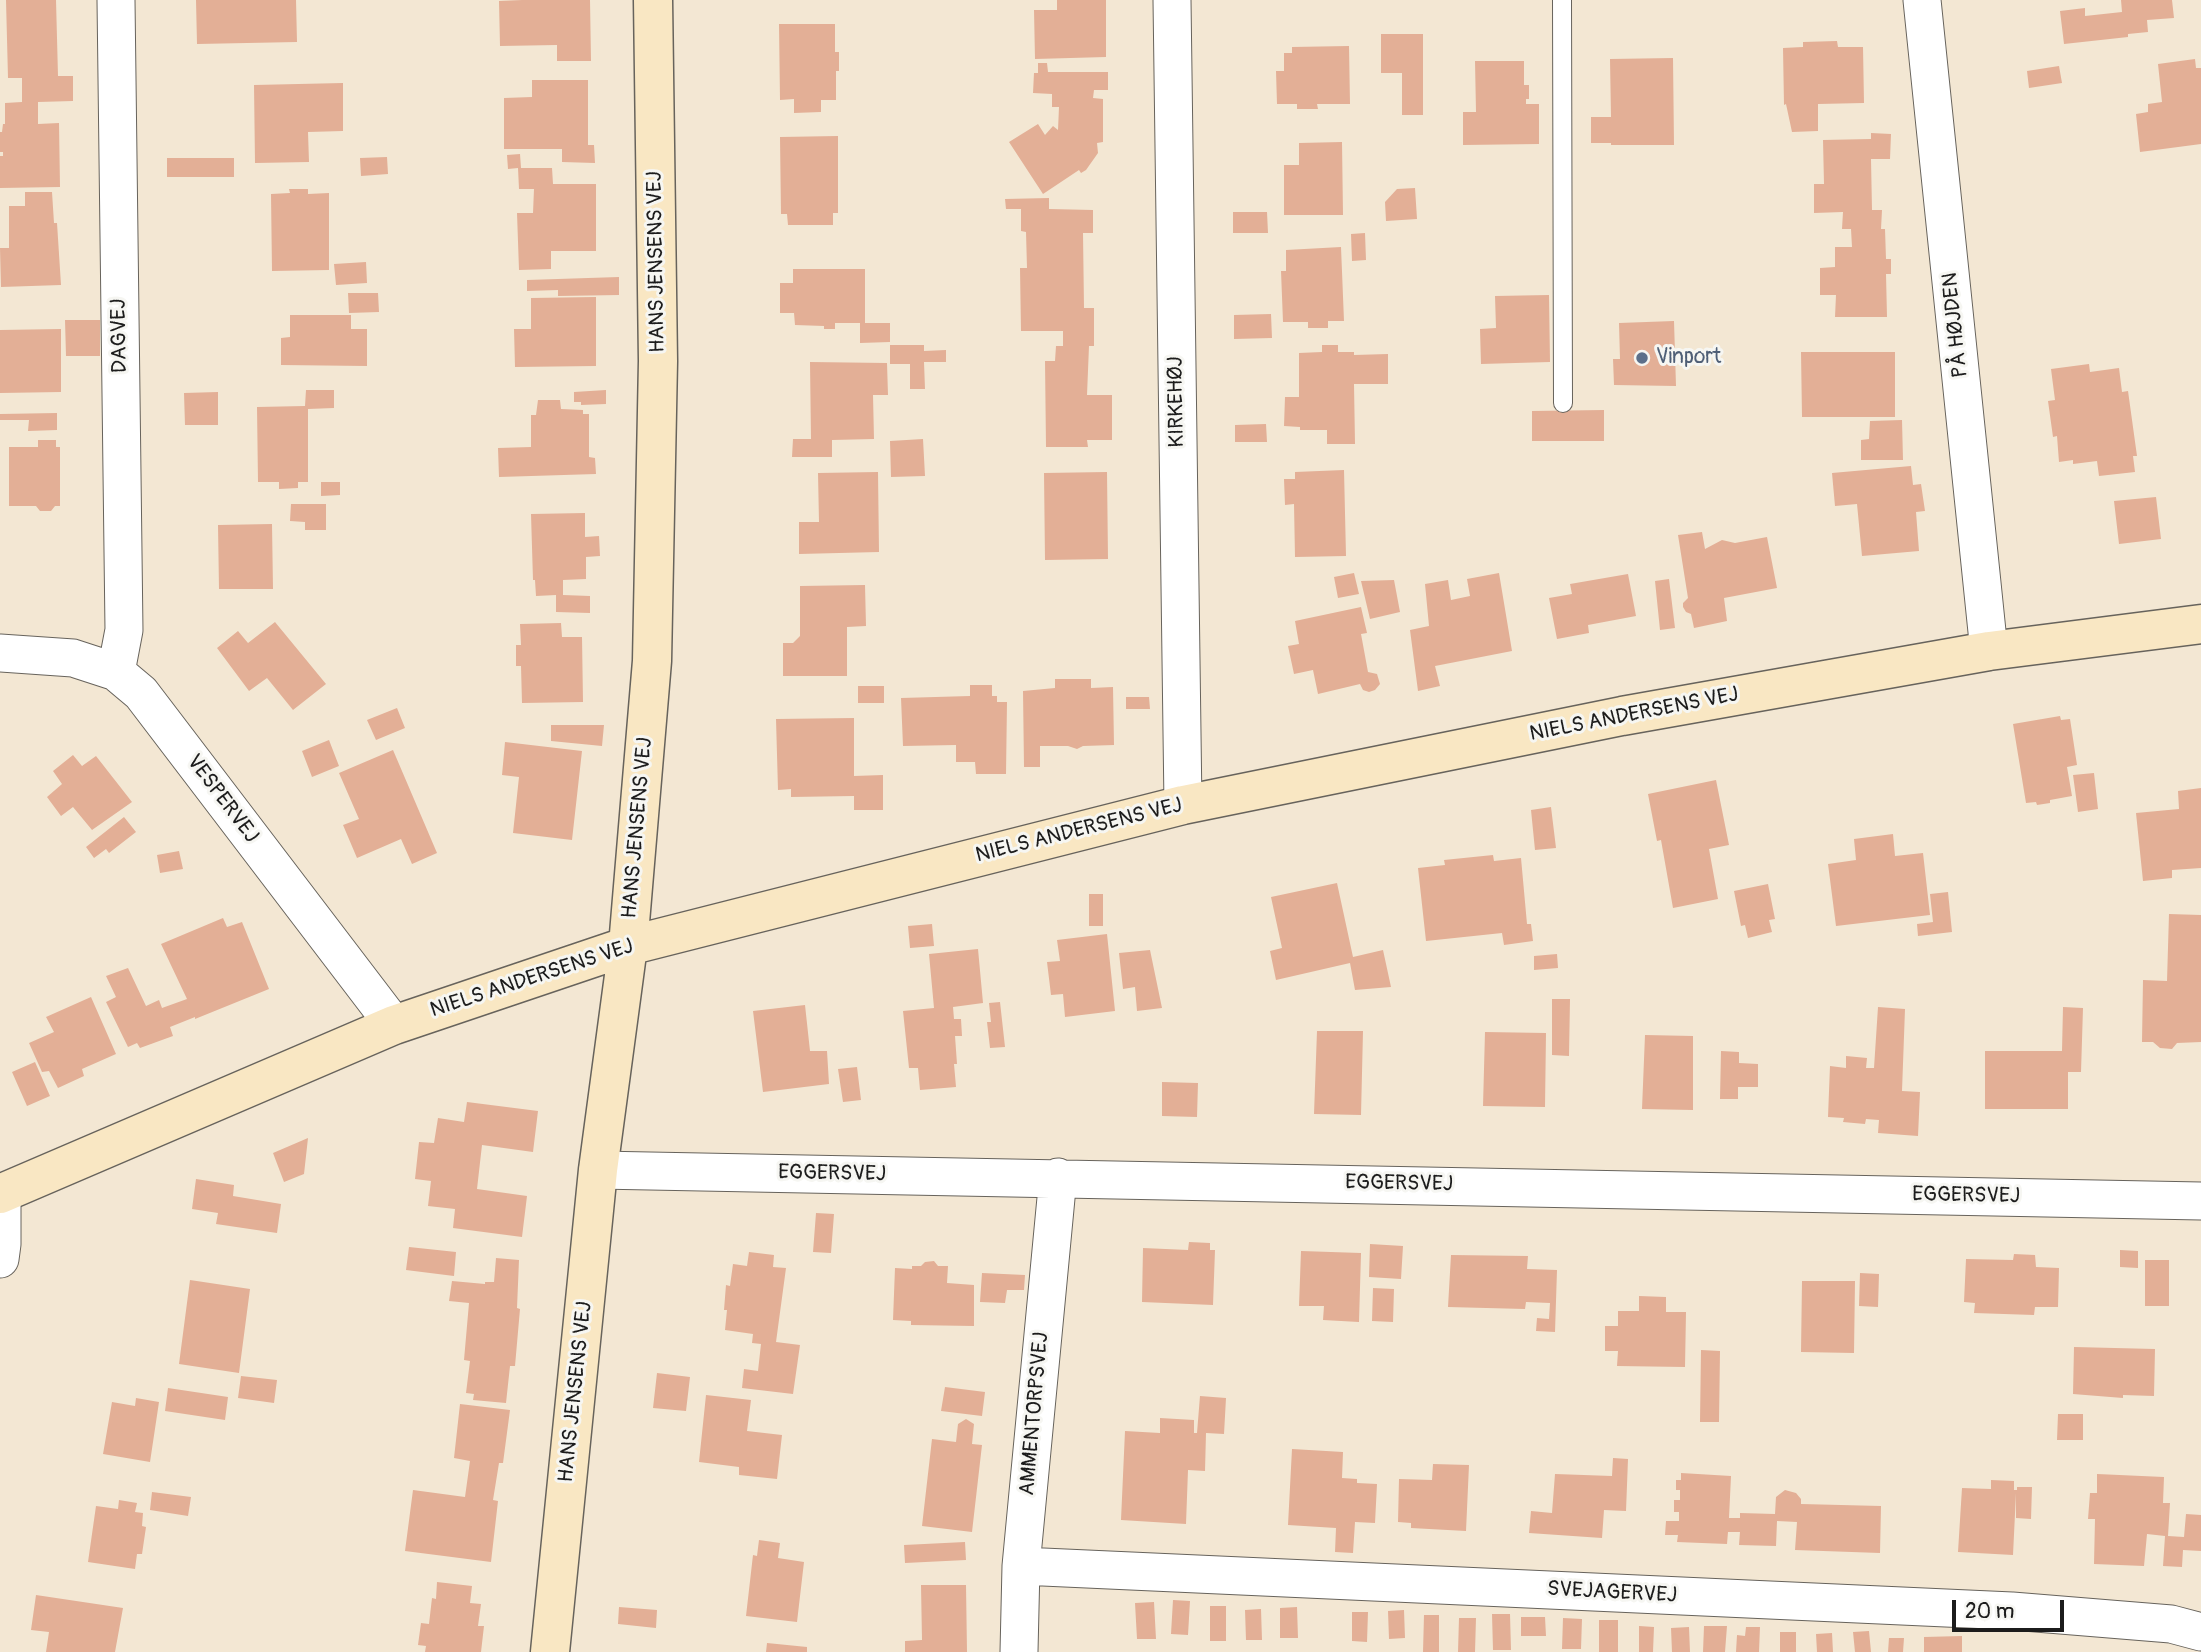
<!DOCTYPE html>
<meta charset="utf-8">
<style>
body{margin:0}
#map{position:relative;width:2201px;height:1652px;overflow:hidden;background:#f3e7d3;font-family:Pangolin,sans-serif}
canvas{display:block}
.scale{position:absolute;left:1952px;top:1600px;width:112px;height:32px;box-sizing:border-box;border:4px solid #1c1c1c;border-top:0;padding-left:9px;font-size:21px;line-height:24px;white-space:nowrap;color:#1c1c1c;-webkit-text-stroke:5px #f6f6f2;paint-order:stroke}
</style>
<div id="map">
<canvas width="2201" height="1652"></canvas>
<div class="scale">20 m</div>
</div>
<script>
const ctx = document.querySelector('canvas').getContext('2d');
ctx.lineJoin = 'round';
function fill(path, color) {
  ctx.fillStyle = color;
  ctx.fill(path, 'evenodd');
}
function strokePath(path, color, width, dash) {
  ctx.strokeStyle = color;
  ctx.lineWidth = width;
  ctx.lineCap = dash ? 'butt' : 'round';
  ctx.setLineDash(dash || []);
  ctx.stroke(path);
}
function label(font, color, halo, rows, align = 'center') {
  ctx.font = font + ' Pangolin,sans-serif';
  ctx.lineWidth = 6;
  ctx.setLineDash([]);
  ctx.textBaseline = 'middle';
  ctx.strokeStyle = halo;
  ctx.fillStyle = color;
  for (const [text, x, y, turn = 0] of rows) {
    ctx.save();
    ctx.translate(x, y);
    ctx.rotate((+turn || 0) * Math.PI / 180);
    ctx.textAlign = isNaN(turn) ? turn : align;
    if (halo) ctx.strokeText(text, 0, 0);
    ctx.fillText(text, 0, 0);
    ctx.restore();
  }
}
fill(new Path2D(`
 M6,0h50l2,76h15v25l-35,1v22l21,-1 1,64 -60,1v-32h3v-4h-3v-20h2l1,-8h2v-21l17,-1v-24h-14z
 M196,0h100l1,42 -100,2z
 M522,0h68l1,61h-34v-16l-57,1 -1,-45z
 M1057,0h49v57l-71,2 -1,-49h23z
 M2121,0h51l2,18 -27,2 1,12 -20,2v3l-64,7 -4,-33 25,-3v8l37,-4z
 M779,24h56v28h4v19h-3v29h-15v12l-27,1v-14l-14,1z
 M1381,34h42v81h-21v-42h-21z
 M1837,41l1,6h25l1,56 -46,1v27l-26,1 -6,-28 -2,1 -1,-57 20,-1v-5z
 M1349,46l1,58h-33l1,5h-21v-5h-20l-1,-33h8v-18h8v-6z
 M1673,58l1,87h-63v-2h-20v-26h20l-1,-58z
 M2195,59l1,9h5v76l-61,8 -4,-38 12,-2v-8l14,-2 -4,-38z
 M1475,61h49v24h5v14h-3v5h13v40l-76,1v-33h13z
 M1038,63h9l1,9h60v18h-14l-1,8 10,1v43l-6,1 1,10 -12,17 -5,3 -2,-3 -36,24 -34,-52 29,-18 7,11 8,-9 5,4 1,-23h-7v-13l-19,-1 1,-20h4z
 M2059,66l3,17 -33,5 -2,-17z
 M532,80h56v65h6l1,18 -33,-1v-13h-58v-51l28,-1z
 M343,83v48l-35,1 1,30 -54,1 -1,-78z
 M1871,133l20,1 -1,25h-19l1,51h10l-1,19h4l1,30h5v15h-5l1,43h-52l1,-22h-16v-27l15,-1v-20h17l-1,-18h-9l1,-17 -29,1v-29h10l-1,-44 48,-1z
 M838,136v77h-5v12h-45l-1,-11h-6l-1,-77z
 M1342,142l1,73h-59v-50h15v-22z
 M520,154l1,14h31l1,16h43v67h-45v18l-32,1 -2,-57h16l1,-24h-15l-1,-21 -10,1 -1,-14z
 M387,157l1,17 -27,2 -1,-18z
 M167,158h67v19h-67z
 M1415,188l2,31 -31,2 -1,-19 12,-13z
 M289,189h19v5l21,-1v77l-57,1 -1,-77 19,-1z
 M25,192h27l2,31h3l4,62 -60,2 -1,-39h9v-42h16z
 M1049,198v11l44,1v23h-10l1,75h10v38h-5l-2,49h25v45h-25l1,7h-42l-1,-86h10l1,-15h7v-15h-42l-1,-63h7l-1,-36 -5,-1v-22h-15l-1,-10z
 M1233,212h34l1,21h-35z
 M1365,233l1,27 -14,1 -1,-27z
 M1341,247l3,74h-16v7h-20v-6h-25l-2,-51h5v-21z
 M366,262l1,21 -31,2 -2,-21z
 M793,269h72v54h25v19l-30,1v-20h-25v6h-11v-3l-29,-1 -1,-12h-14v-30h13z
 M619,277v18l-61,1v-6l-31,1v-11z
 M348,293h30l1,19 -30,1z
 M1549,295l1,67 -69,2 -1,-35 16,-1 -1,-32z
 M596,297v69l-81,1 -1,-38h17v-31z
 M1271,314l1,24 -38,1v-24z
 M290,315h61v14h16v37l-86,-1v-27l9,-1z
 M65,320h35v36h-34z
 M1674,321l2,65 -62,-1 -1,-26h7l-1,-36z
 M61,329v63l-61,1v-63z
 M890,345h34v6l22,-1v12h-22l1,27h-15v-25h-20z
 M1322,345h16v7h16v3l34,-1v30h-34l1,60h-28v-14h-27v-3l-16,-1 1,-29h14v-44l23,-1z
 M1801,352h94v65h-93z
 M810,362l77,1 1,32h-15l1,44 -42,1v17h-40l1,-18h18z
 M2089,364l1,8 29,-4 3,24 6,-1 9,65h-4l2,16 -36,4 -2,-15 -24,3v-4l-14,2 -2,-26 -4,1 -5,-36 7,-1 -4,-31z
 M306,390h28v18l-26,1v73h-10v6l-19,1v-7h-21l-1,-75 48,-1z
 M606,390v14l-25,1v-3h-7v-10z
 M218,392v33h-33l-1,-32z
 M538,400h22l1,9 22,1v4h6v43l6,1 1,16 -97,3 -1,-29 33,-1v-32h5z
 M1604,410v31h-72v-30z
 M57,413v17l-29,1 1,-11h-29v-6z
 M1902,420l1,40h-42v-20l8,-1 1,-18z
 M1266,424l1,18h-32v-17z
 M923,439l2,37 -34,1 -1,-36z
 M38,440h18v7h4v59h-5l-4,5h-11l-4,-5h-27v-59h29z
 M1911,466l2,19 8,-1 4,27 -9,1 3,39 -57,5 -5,-52 -22,2 -3,-33z
 M1344,470l2,86 -51,1 -1,-53 -9,1 -1,-26h11v-7z
 M878,472l1,80 -80,2v-32h20l-1,-49z
 M1107,472l1,87 -63,1 -1,-87z
 M321,482h19v13l-19,1z
 M2156,497l5,42 -42,5 -5,-43z
 M291,504h35v26h-21v-8l-15,-1z
 M585,513v24l14,-1 1,20 -14,1v22l-23,1v15l27,1v17l-34,-1v-17l-20,1 -1,-16h-2l-2,-66z
 M272,524l1,65h-54l-1,-64z
 M1702,532l3,17 17,-9 13,3 32,-6 10,51 -53,10 3,23 -33,7 -3,-14 -5,-2 -3,-5v-4l5,-5 -10,-63z
 M1354,573l5,21 -21,4 -4,-21z
 M1499,573l13,78 -77,15 5,20 -22,5 -8,-61 19,-4 -4,-42 23,-4 3,20 19,-4 -3,-17z
 M1628,574l8,42 -48,9 1,8 -32,6 -8,-41 23,-4 -2,-10z
 M1669,579l6,49 -15,2 -5,-49z
 M1394,580l6,32 -30,7 -9,-38z
 M865,585l1,41 -19,1v49h-64v-33h10l7,-7v-50z
 M1361,607l6,26 -6,1 7,38 9,2 3,10 -5,6 -6,2 -6,-2 -3,-6 -42,10 -5,-24 -19,4 -6,-28 11,-2 -4,-23z
 M275,622l51,62 -33,26 -26,-32 -18,13 -32,-43 21,-17 10,12z
 M561,623l1,14h20l1,65 -61,1 -1,-37h-5v-21h5l-1,-21z
 M1055,679h36v9l22,-1 1,58 -31,1 -6,3 -9,-3h-28v21h-16l-1,-76 32,-3z
 M970,685h22v11h5v6h10l-1,72h-30l-1,-12h-19v-17l-53,1 -2,-48 69,-2z
 M858,686h26v17h-26z
 M1126,697h23l1,12h-24z
 M397,708l8,20 -29,12 -9,-20z
 M2060,716l1,4 9,-1 7,46 -10,2 5,29 -22,4v3l-13,2 -1,-3 -10,1 -13,-79z
 M854,718v58l29,-1v35h-29v-14l-63,1v-8l-13,1 -2,-71z
 M551,725h53l-2,21 -51,-5z
 M329,740l10,26 -27,11 -10,-26z
 M505,742l77,9 -10,89 -59,-7 6,-56 -17,-2z
 M393,750l44,103 -25,11 -11,-25 -44,19 -14,-33 16,-6 -20,-46z
 M73,755l9,11 14,-10 36,46 -40,28 -19,-23 -12,9 -14,-19 15,-13 -9,-13z
 M2094,773l4,36 -20,3 -5,-37z
 M1716,780l13,65 -20,4 9,50 -45,9 -12,-68 -4,1 -9,-47z
 M2201,788v80l-29,2v8l-29,3 -7,-68 43,-4 -1,-18z
 M1551,807l5,41 -21,2 -4,-40z
 M124,817l12,15 -27,21 -3,-4 -12,9 -8,-11z
 M1893,834l2,22 28,-3 7,62 -94,11 -8,-62 28,-4 -2,-21z
 M179,851l4,18 -23,4 -3,-18z
 M1493,855l1,6 27,-3 6,66h4l2,17 -29,4 -2,-12 -76,8 -8,-73 27,-3 -1,-5z
 M1337,883l16,74 30,-7 8,37 -36,3 -5,-27 -74,17 -6,-29 12,-3 -11,-51z
 M1768,884l7,35 -6,1 3,12 -24,6 -3,-13 -4,1 -7,-35z
 M1948,892l4,40 -34,4 -1,-12 16,-2 -3,-28z
 M1089,894h14v32h-14z
 M2169,914l32,1v127l-24,1 -5,6 -12,-1 -7,-6h-11l1,-62 24,1z
 M223,918l4,9 15,-5 27,67 -74,30v-2l-25,10 3,9 -33,12 -3,-5 -9,4 -22,-45 10,-5 -10,-21 22,-8 18,38 13,-6 3,8 25,-9 -26,-55z
 M932,924l2,22 -24,2 -2,-22z
 M1107,934l8,77 -50,6 -2,-23 -12,1 -4,-33 13,-1 -3,-21z
 M978,949l5,54 -30,4 1,12h7l1,17h-7l2,28h-3l2,23 -36,3 -2,-22h-9l-6,-57 31,-3 -5,-54z
 M1150,950l12,58 -25,3 -2,-24 -12,2 -4,-36z
 M1557,954l1,14 -24,2v-14z
 M91,997l25,57 -34,15 2,7 -26,12 -9,-17 -7,1 -13,-29 25,-11 -8,-15z
 M1552,999h18l-1,57 -17,-1z
 M1000,1002l5,45 -15,1 -3,-26h4l-2,-19z
 M805,1005l5,46h17l2,33 -66,8 -10,-81z
 M1878,1007l27,2 -3,82 18,1 -2,44 -40,-3 1,-13 -13,-1 -1,5 -22,-2 1,-4 -16,-1 2,-51 16,2v-12l21,2 -1,10h8z
 M2063,1007l20,1 -2,64h-13v37h-83v-58h77z
 M1317,1031h46l-2,84 -47,-1z
 M1485,1032l61,1 -1,74 -62,-1z
 M1645,1035l48,1v74l-51,-1z
 M1721,1051l18,1v11l19,1v23h-20v12h-18z
 M35,1062l15,34 -23,10 -15,-34z
 M857,1067l4,33 -18,2 -5,-33z
 M1162,1082l36,1 -1,34 -35,-1z
 M467,1102l71,9 -5,41 -51,-7 -5,44 50,7 -5,41 -69,-9 2,-19 -27,-3 3,-25 -16,-2 4,-37 15,1 4,-25 26,4z
 M308,1138l-4,36 -20,8 -11,-29z
 M196,1179l38,6 -1,11 48,8 -4,29 -61,-9 2,-11 -26,-4z
 M816,1213l18,1 -3,39 -18,-1z
 M1189,1242l21,1v7h5l-2,55 -71,-3 1,-54 45,2z
 M1370,1244l33,2 -2,33 -32,-2z
 M409,1247l47,5 -2,24 -48,-6z
 M2120,1250l18,1v17l-18,-1z
 M1301,1251l60,2 -2,69 -36,-2 1,-14h-25z
 M749,1252l25,3 -1,12 13,1 -10,74 24,3 -7,49 -51,-6 2,-19 14,2 3,-27 -9,-1 1,-9 -28,-4 2,-20h-3l2,-25 4,1 3,-22 14,2z
 M2014,1254l21,1 1,12 23,1 -1,39h-23l-1,8 -60,-2 1,-10 -11,-1 2,-43 47,1z
 M1451,1255l77,1 -1,13 30,1 -2,62 -19,-1 1,-13 12,1 1,-16 -24,-1 -1,7 -77,-2z
 M496,1258l23,2 -2,48 3,1 -5,57h-5l-4,37 -33,-3 1,-6 -8,-1 4,-32 -6,-1 5,-57 -20,-2 3,-20 33,3v-2h9z
 M2145,1260h24v46h-24z
 M934,1261l4,5h10l-1,17 27,2v41l-63,-1v-4l-18,-1 2,-52 17,1v-3h9l4,-4z
 M982,1273l43,2 -1,15h-17l-2,13 -25,-1z
 M1860,1273l19,1 -1,33 -19,-1z
 M190,1280l60,9 -11,84 -60,-9z
 M1802,1281h53l-1,72 -53,-1z
 M1373,1288l21,1 -1,33 -21,-1z
 M1639,1296l27,1v15h20l-1,55 -68,-1 1,-15h-13v-25h13v-15h21z
 M2074,1347l81,2 -1,47 -31,-1v3l-50,-4z
 M1701,1350l19,1 -1,71h-19z
 M657,1373l33,4 -4,34 -33,-3z
 M241,1376l36,4 -3,23 -36,-5z
 M945,1387l40,5 -3,24 -41,-5z
 M168,1388l60,9 -3,23 -60,-9z
 M706,1395l45,5 -4,31 35,4 -5,44 -38,-4v-8l-40,-5z
 M1200,1396l26,2 -2,36 -18,-1 -1,38 -17,-1 -2,54 -65,-4 4,-89 35,2v-15l34,2v13h3z
 M136,1398l23,4 -9,60 -47,-8 9,-52 23,4z
 M460,1404l50,6 -7,53h-4l-6,37 5,1 -7,61 -86,-11 8,-61 52,7 5,-36 -16,-3z
 M2058,1414h25v26h-26z
 M966,1419l8,5 -2,20 10,1 -10,87 -50,-6 10,-87 24,3 2,-18z
 M1292,1449l51,3 -1,26 15,1v4l20,1 -2,39 -20,-1 -2,31 -18,-1 1,-24 -48,-3z
 M1613,1458l15,1 -2,52 -22,-1 -2,28 -73,-5 2,-22 21,2 3,-39 57,2z
 M1433,1464l36,1 -3,66 -55,-3v-5l-13,-1 1,-43 33,1z
 M1681,1473l50,3 -2,42h11v-5l35,1 1,-17 9,-7 11,3 5,6v5l80,2 -1,47 -85,-3 2,-28 -20,-1 -1,25 -37,-1 1,-13h-12l-1,12 -50,-2 1,-7h-13l1,-14h13v-9h-5v-12h6v-10h-4v-10h5z
 M2097,1474l67,3 -1,26h7l-2,33 16,1 2,-23 15,1v36l-18,-1 -1,17 -19,-1 2,-30 -18,-2 -3,32 -50,-2 1,-45h-7l2,-26h7z
 M1991,1480l23,1v9h3v-3h15l-1,32 -15,-1v-25l-3,62 -55,-3 4,-64 29,1z
 M152,1492l39,5 -3,19 -38,-6z
 M119,1500l18,3 -2,9 8,1 -1,13 4,1 -4,27h-5l-2,15 -47,-7 8,-56 22,3z
 M759,1540l21,3 -2,15 26,4 -7,60 -51,-6 7,-61 4,1z
 M965,1542l1,18 -61,3 -1,-18z
 M437,1582l35,4 -2,17 11,1 -3,22h6l-3,26h-56l1,-6 -8,-1 3,-22 8,1 3,-26 4,1z
 M921,1585h45l1,67h-62v-11l17,-1z
 M36,1595l87,13 -8,44h-69l3,-20 -18,-2z
 M1173,1600l17,1 -2,34 -17,-1z
 M1154,1602l2,37h-19l-2,-36z
 M1210,1606h16v35h-16z
 M619,1607l38,3 -1,18 -38,-4z
 M1297,1607l1,31h-18v-30z
 M1261,1609l1,31h-16l-1,-30z
 M1404,1610l1,28 -16,1 -1,-28z
 M1352,1612h16l-1,30 -15,-1z
 M1492,1614h18l1,36h-18z
 M1424,1615h15v37h-16z
 M1521,1617h24l1,19h-25z
 M1459,1618h17l-1,34h-17z
 M1563,1618l19,1 -1,30h-19z
 M1599,1620h19v32h-19z
 M1639,1626l15,1 -1,25h-14z
 M1704,1626h23l-2,26h-22z
 M1689,1627l1,25h-18l-1,-24z
 M1746,1627h14l-1,25h-23l1,-17 8,1z
 M1869,1631l2,21h-16l-2,-20z
 M1780,1632h16v20h-16z
 M1832,1633l1,19h-16l-1,-18z
 M1962,1636v16h-38v-15z
 M1889,1638h15l-1,14h-15z
 M767,1643l40,4v5h-41z`), '#e3af96');
const lane = new Path2D(`
 M1562,0l1,403`);
const street = new Path2D(`
 M1172,0l11,805
 M1922,0l67,651
 M0,653l73,5 43,14 25,21 253,332
 M116,672l8,-42 -8,-630
 M598,1170l1603,31
 M0,1259l2,-15v-51
 M1021,1566l991,45 159,13 30,8
 M1019,1652l2,-86 37,-389`);
const secondary = new Path2D(`
 M0,1194l394,-169 234,-79 555,-141 439,-89 367,-65 212,-27
 M550,1652l48,-482 30,-224 24,-285 6,-300 -5,-361`);
strokePath(lane, '#67635c', 20);
strokePath(street, '#67635c', 39);
strokePath(secondary, '#67635c', 41);
strokePath(lane, '#fff', 18);
strokePath(street, '#fff', 37);
strokePath(secondary, '#f9e7c3', 38);
for (const [x, y, r, color] of [
 [1642,358,7,"#5c6f8a"]
]) {
  const dot = new Path2D();
  dot.arc(x, y, r, 0, 2 * Math.PI);
  ctx.fillStyle = color;
  ctx.fill(dot);
  strokePath(dot, '#f6f6f2', 2.5);
}
label('21px', '#1c1c1c', '#f6f6f2', [
 ["HANS JENSENS VEJ",657,262,-91],
 ["PÅ HØJDEN",1956,325,-96],
 ["DAGVEJ",120,336,-91],
 ["KIRKEHØJ",1177,402,-91],
 ["NIELS ANDERSENS VEJ",1634,715,-11],
 ["VESPERVEJ",222,799,53],
 ["HANS JENSENS VEJ",638,828,-85],
 ["NIELS ANDERSENS VEJ",1079,831,-14],
 ["NIELS ANDERSENS VEJ",532,979,-18],
 ["EGGERSVEJ",832,1174,1],
 ["EGGERSVEJ",1399,1184,1],
 ["EGGERSVEJ",1966,1196,1],
 ["HANS JENSENS VEJ",576,1392,-84],
 ["AMMENTORPSVEJ",1035,1414,-85],
 ["SVEJAGERVEJ",1612,1593,3]
]);
label('21px', '#4e5e75', '#f6f6f2', [
 ["Vinport",1656,358]
], 'left');
</script>
